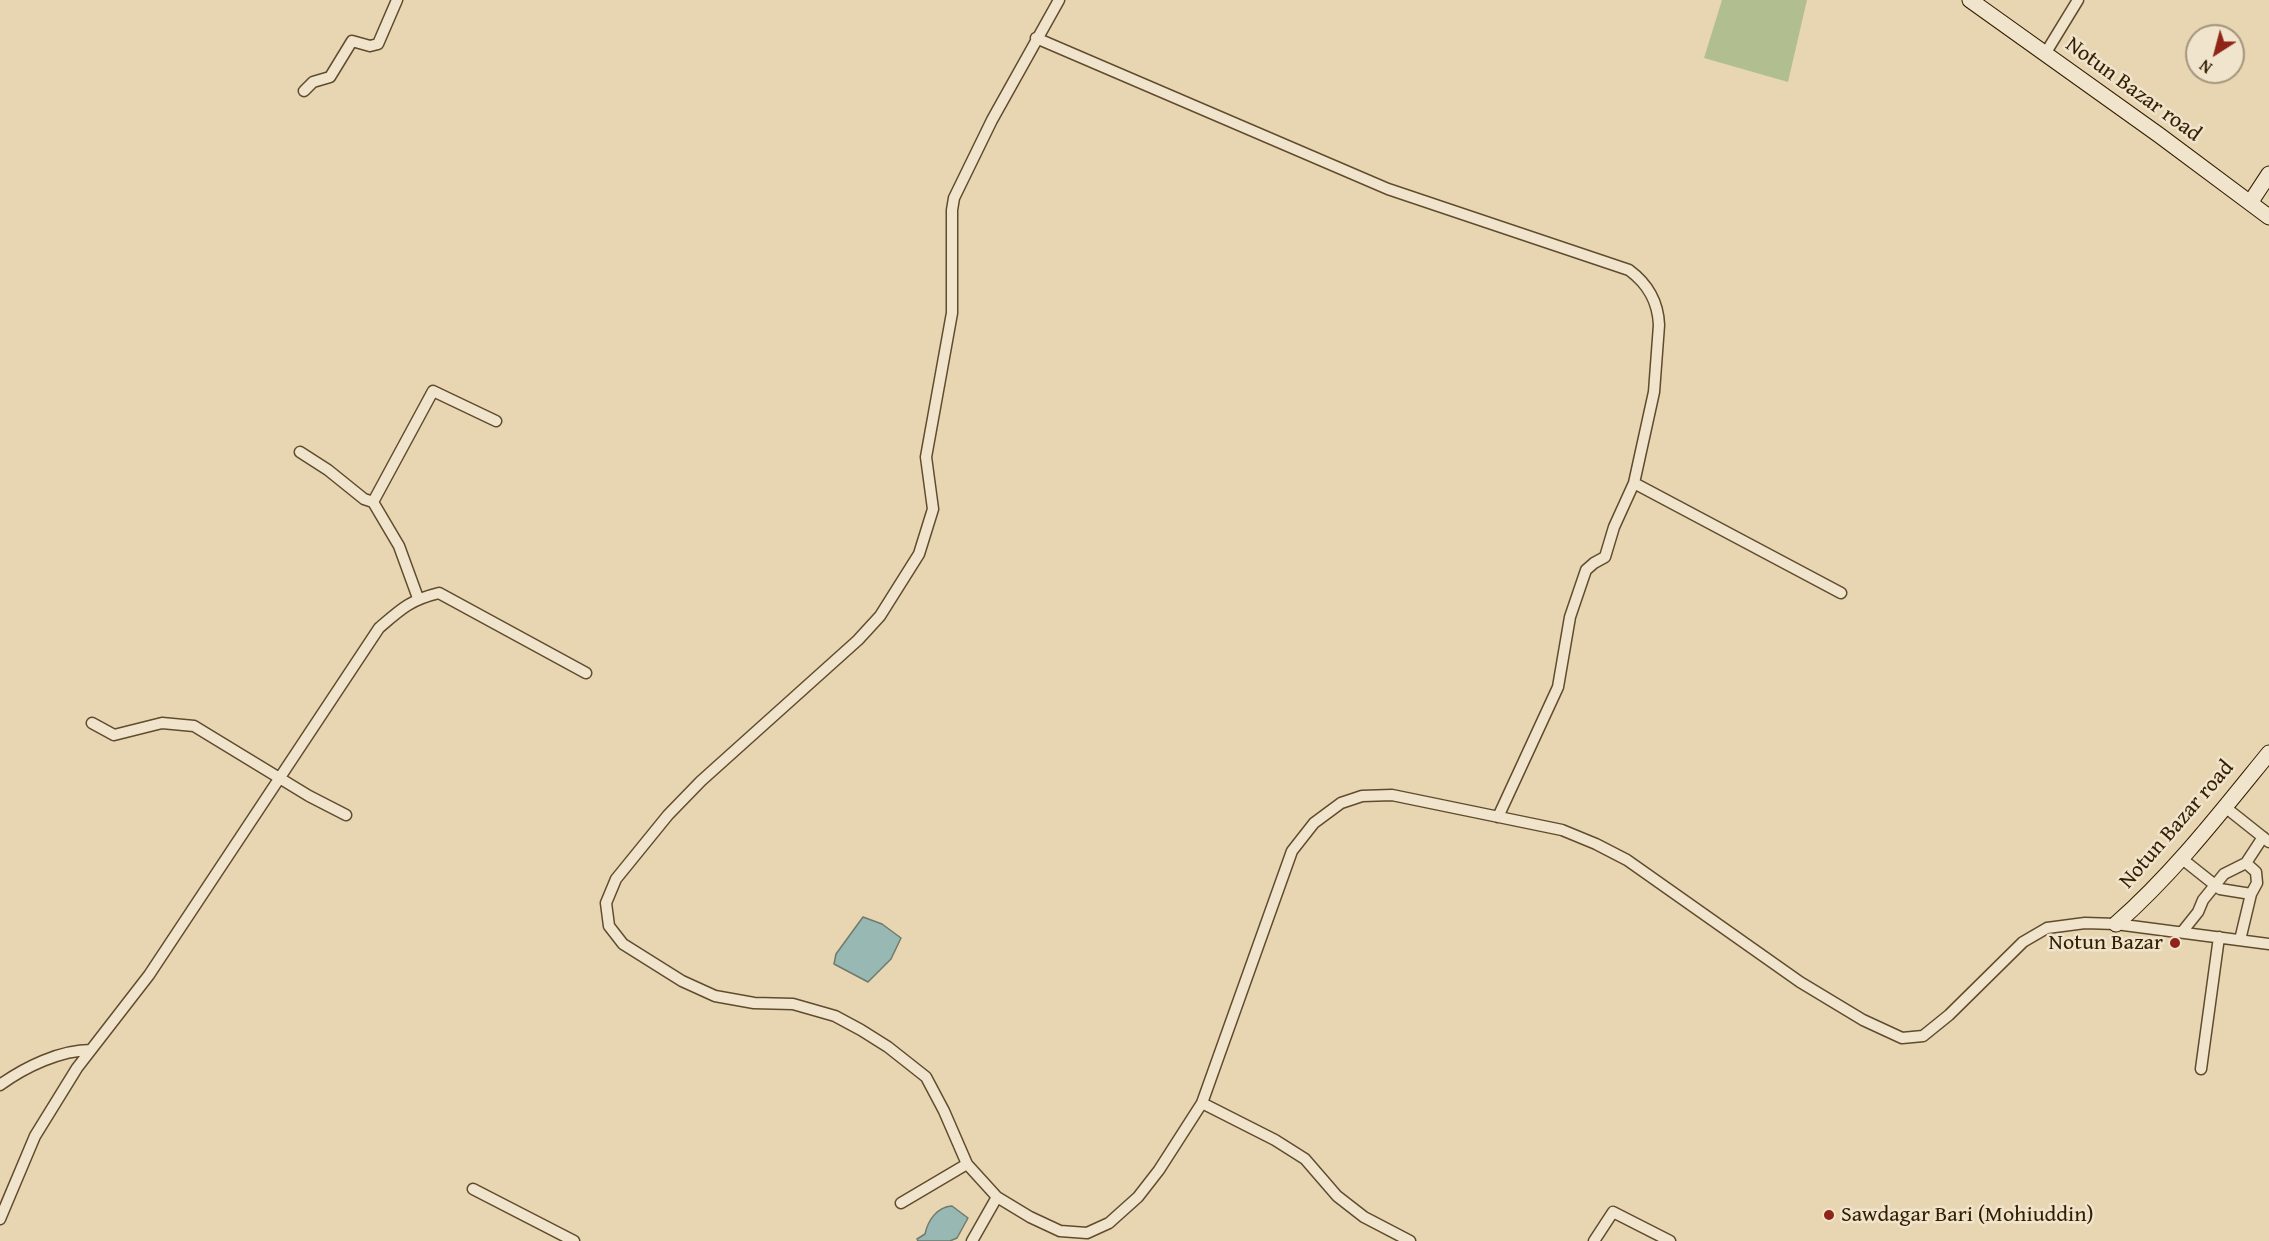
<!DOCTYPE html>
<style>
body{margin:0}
#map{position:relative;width:2269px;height:1241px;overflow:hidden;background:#e8d6b2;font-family:"Gentium Book Plus",serif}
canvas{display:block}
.north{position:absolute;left:2185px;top:24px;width:60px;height:60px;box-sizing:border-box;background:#f0e4cd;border:2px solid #a4957b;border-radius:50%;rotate:216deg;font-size:16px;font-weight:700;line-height:24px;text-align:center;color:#331e01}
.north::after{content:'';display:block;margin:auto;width:21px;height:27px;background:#8f2418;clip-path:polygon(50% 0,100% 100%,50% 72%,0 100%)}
</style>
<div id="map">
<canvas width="2269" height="1241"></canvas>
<div class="north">N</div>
</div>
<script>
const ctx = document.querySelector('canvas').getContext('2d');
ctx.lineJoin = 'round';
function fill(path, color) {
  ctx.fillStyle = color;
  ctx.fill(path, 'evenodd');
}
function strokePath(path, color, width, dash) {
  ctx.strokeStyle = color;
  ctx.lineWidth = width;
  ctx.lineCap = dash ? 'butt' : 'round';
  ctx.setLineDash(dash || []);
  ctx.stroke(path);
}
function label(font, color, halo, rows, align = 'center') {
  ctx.font = font + ' "Gentium Book Plus",serif';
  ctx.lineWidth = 5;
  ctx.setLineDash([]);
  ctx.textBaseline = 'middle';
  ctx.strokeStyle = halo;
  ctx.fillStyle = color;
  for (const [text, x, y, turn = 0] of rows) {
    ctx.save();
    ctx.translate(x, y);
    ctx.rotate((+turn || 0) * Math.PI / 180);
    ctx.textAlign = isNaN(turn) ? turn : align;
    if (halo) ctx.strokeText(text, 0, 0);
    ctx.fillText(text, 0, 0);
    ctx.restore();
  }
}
fill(new Path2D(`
 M1722,0h85l-19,82 -84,-24z`), '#b1bf90');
const water = new Path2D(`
 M863,917l19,7 19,14 -10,21 -23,23 -34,-18 2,-10z
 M952,1206l16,12 -11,20 -7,3h-32l-1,-2 8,-5c3,-14 12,-27 27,-28z`);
fill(water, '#98b8b3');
strokePath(water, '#707a6c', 1.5);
const street = new Path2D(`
 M1059,0l-67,120 -38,78 -2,12v103l-26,144 7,52 -14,45 -39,62 -22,24 -157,141 -33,34 -52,64 -10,24 3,23 14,18 59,37 33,15 39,7 39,1 42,12 26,14 27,17 38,30 18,34 23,53 30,33 33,20 30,14 27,2 22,-10 29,-26 21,-27 43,-67 90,-252 22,-28 27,-20 21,-7 30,-1 170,35 34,14 31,16 173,122 63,38 39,18 21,-2 26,-21 74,-73 24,-14 38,-5 31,1 153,20
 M1036,38l352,151 241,81c19,14 29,31 30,55l-5,67 -20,91 -20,44 -9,30 -11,6 -8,7 -16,47 -12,70 -60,130
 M2045,54l33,-54
 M304,91l9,-9 17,-5 22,-36 18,5 8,-2 19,-44
 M300,452l28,18 36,29 9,3 26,44 19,52
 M1634,483l207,110
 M373,502l60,-111 63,30
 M92,723l22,12 48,-12 32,3 115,70 37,19
 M2225,807l44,35
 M2181,858l39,31 31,5
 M2182,932l16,-20 5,-12 21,-26 22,-11
 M2240,940l11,-46 6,-11 -1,-11 -10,-9 17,-26
 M2201,1069l18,-132
 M0,1085c25,-18 60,-35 91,-35
 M1202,1103l73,37 30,19 32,37 27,21 46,24
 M473,1189l101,52
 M901,1203l66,-39
 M0,1219l35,-83 42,-68 72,-93 230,-347c22,-19 31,-28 60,-35l147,80
 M972,1241l25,-44
 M1594,1241l19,-29 57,29`);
const secondary = new Path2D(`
 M1970,0l189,135 110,82
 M2250,203l19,-29
 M2116,924c58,-51 105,-112 153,-171`);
strokePath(street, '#604c2d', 13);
strokePath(secondary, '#331e01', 17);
strokePath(street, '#f0e4cd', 10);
strokePath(secondary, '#f0e4cd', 15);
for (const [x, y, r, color] of [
 [2175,943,6,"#8f2418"],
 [1829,1215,6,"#8f2418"]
]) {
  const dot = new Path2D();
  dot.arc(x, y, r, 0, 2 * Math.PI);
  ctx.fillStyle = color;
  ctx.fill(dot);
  strokePath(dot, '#f0e4cd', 2);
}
label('22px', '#331e01', '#f0e4cd', [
 ["Notun Bazar road",2133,90,36],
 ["Notun Bazar road",2177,825,-49]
]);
label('22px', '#331e01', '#f0e4cd', [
 ["Notun Bazar",2163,943],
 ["Sawdagar Bari (Mohiuddin)",1841,1215,"left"]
], 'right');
</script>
